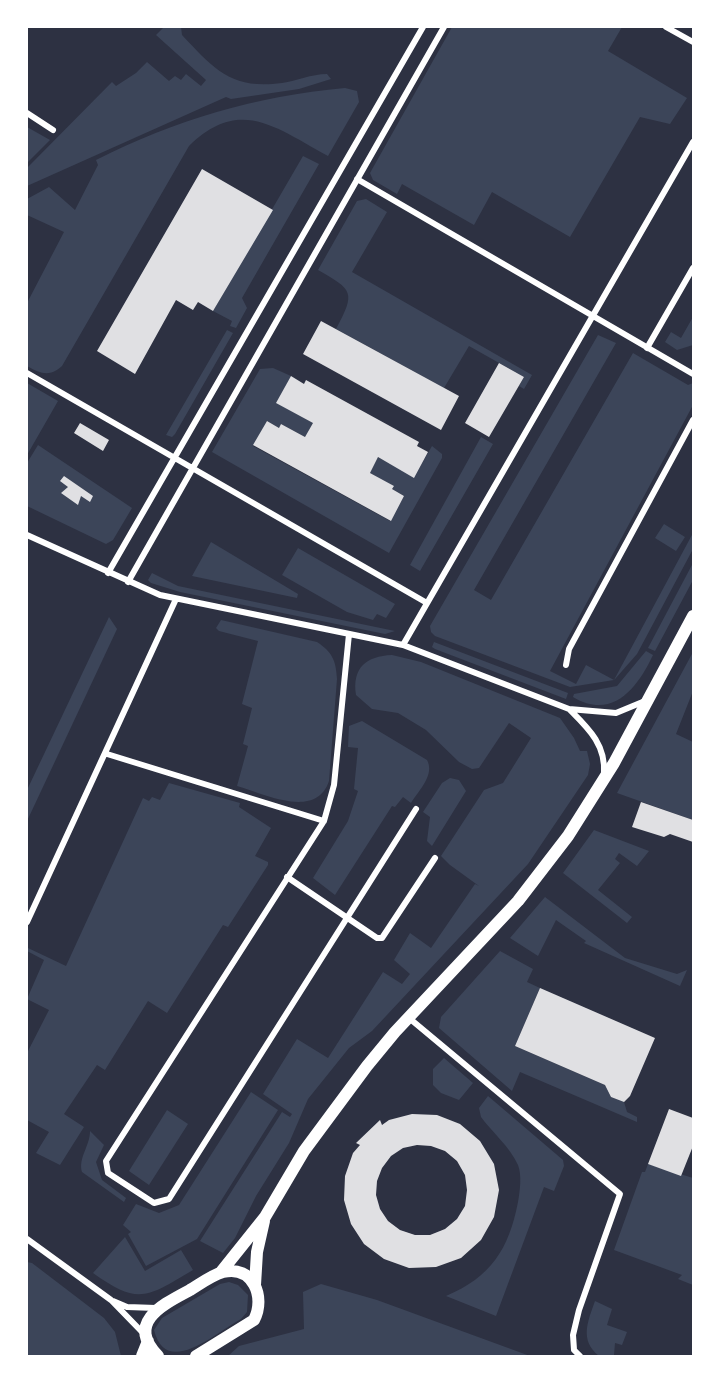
<!DOCTYPE html>
<style>
body{margin:0}
#map{position:relative;width:720px;height:1383px;overflow:hidden;background:#2d3142;font-family:Manrope,sans-serif}
canvas{display:block}
.frame{position:absolute;inset:0;border:28px solid #fff;pointer-events:none}
</style>
<div id="map">
<canvas width="720" height="1383"></canvas>
<div class="frame"></div>
</div>
<script>
const ctx = document.querySelector('canvas').getContext('2d');
ctx.lineJoin = 'round';
function fill(path, color) {
  ctx.fillStyle = color;
  ctx.fill(path, 'evenodd');
}
function strokePath(path, color, width, dash) {
  ctx.strokeStyle = color;
  ctx.lineWidth = width;
  ctx.lineCap = dash ? 'butt' : 'round';
  ctx.setLineDash(dash || []);
  ctx.stroke(path);
}
fill(new Path2D(`
 M164,27h17l1,8c32,34 49,55 100,48 15,-2 29,-9 45,-9l4,5 -32,10 -68,10 -5,-2 -199,89v-18l85,-86 4,4 20,-13 11,-11 22,19 6,-5 6,4 5,-6 15,12 5,-6 -50,-45z
 M452,27h170l-14,24 79,47 -17,26 -30,-7 -70,120 -78,-45 -18,33 -72,-41 -5,10 -24,-14 -3,-7z
 M345,88l12,3 2,11 -31,54c-52,-28 -88,-60 -139,-10l-127,220c-12,11 -21,8 -35,0v-63l37,-71 -37,-17v-16l22,-12 26,23 23,-45 -2,-5c79,-40 160,-64 249,-72z
 M27,127l23,13 -23,23z
 M303,156l16,8 -77,134 5,10 -11,20 -6,-2 2,-5 -19,-10z
 M366,199l21,13 -35,60 180,103 -8,14 -5,-3 5,-9 -55,-31 -25,42 -108,-59c20,-37 17,-39 -18,-59l39,-69z
 M693,317v28l-16,5 -12,-8 6,-10 10,6z
 M227,330l6,3 -58,101 -3,3 -6,-2z
 M598,335l18,8 -142,247 17,10 142,-247 55,32 5,-2v22l-143,266 26,13 10,-19 28,15 79,-147v16l-56,105 -22,25 -1,1 -44,7 -135,-51 -4,-4 -1,-6z
 M273,368l18,8 -14,27 36,20 -8,14 -24,-13 -2,4 -12,-7 -14,25 137,75 14,-25 -12,-7 1,-3 -23,-13 8,-16 36,20 18,-31 10,8v4l-53,95 -177,-101 48,-83z
 M27,383l31,18 -31,54z
 M481,437l12,7 -73,127 -10,-6z
 M38,445l94,63 -19,32 -7,4 -79,-38v-43z
 M664,524l21,13 -9,14 -21,-13z
 M211,542l87,52 -1,4 -105,-22z
 M298,548l97,56 -9,14 -9,-4 -4,6 -26,-8 -65,-37z
 M693,563v17l-38,71 -7,-3z
 M152,573l26,13 217,45 -10,3 -205,-42 -29,-9 -3,-3z
 M109,617l8,12 -90,192v-31z
 M221,620l96,22c15,10 19,18 20,37l-8,102c-13,39 -64,13 -92,5l11,-40 -5,-2 9,-36 -10,-4 16,-63 -39,-10 -3,-3z
 M434,642l134,51 -2,6 -131,-50 -3,-2z
 M646,651l7,4c-15,32 -40,66 -80,42l1,-3 43,-8z
 M693,652v39l-17,43 17,8v78l-76,-27z
 M392,655l29,7 139,56 14,20 6,13h7l3,13 -2,11 -60,89 -156,167 -23,17 -41,51 -19,44 -33,53 -21,42 -12,15 -23,-12 82,-129 8,5 2,-3 -29,-20 34,-55 31,19 55,-86 19,12 8,-10 -16,-14 16,-27 21,15 44,-64 4,2 -29,-21 -9,-9 43,-66 19,-7 28,-45 -22,-15 -30,45 -7,1 -13,-7 -33,-32 -28,-17 -26,-4 -16,-14c-4,-27 10,-39 36,-40z
 M362,721l65,39c8,15 -8,30 -16,43l-8,-6 -8,10 -3,-1 -57,89 -22,-17 35,-57 10,-30 -4,-2 4,-41 -10,-1 1,-21z
 M450,778l9,2 7,11 -34,55 -5,-5 3,-24 -7,-5 19,-29z
 M169,783l71,20 -1,4 32,21 -16,28 13,6v3l-40,62 -5,-2 -56,88 -19,-12 -43,69 -8,-5 -33,49 20,13 -24,38 -24,-12 13,-21 -22,-12v-67l22,-43 -22,-11 17,-39 -17,-9 1,-3 38,18 77,-168 6,3 3,-4 8,3z
 M594,830l55,21 -12,15 -18,-13 -4,6 5,4 -22,27 34,27 -5,6 -64,-50z
 M545,897l80,61 52,16 10,-4 -7,16 -96,-43 2,-2 -30,-21 -18,36 -28,-18z
 M500,951l33,18 -6,13 13,6 -25,58 90,39 6,12 13,5 3,10 10,5v5l-117,-50 -8,19 -73,-63 2,-11z
 M444,1058l29,25 -14,17 -18,-7 -8,-8v-16z
 M251,1092l27,18 -81,129 -51,27 -18,-32 3,-2 -8,-7 13,-21 23,9 20,-8z
 M488,1096l75,64 1,6 -10,25 -10,-4 -48,129 -50,-20c45,-19 63,-47 72,-94 2,-11 4,-27 0,-37 -8,-18 -26,-33 -37,-48l-2,-9z
 M167,1110l21,14 -39,61 -20,-14z
 M90,1131l14,14 -8,17 6,18 24,18 -2,4 -42,-30c-4,-14 8,-26 8,-41z
 M648,1164l45,14v107l-15,-6 4,-4 -68,-25 28,-78h3z
 M125,1237l20,34 36,-21 12,20c-46,27 -54,36 -100,3z
 M27,1262l5,1 72,55 11,14 6,24h-94z
 M229,1282l9,3 10,10 -1,17 -6,7c-27,15 -75,59 -87,11l8,-12 58,-34z
 M321,1284l56,16 153,56h-302l11,-10 65,-17 -1,-37z
 M595,1301l17,8 -5,16 20,7 -5,13 -7,-2 -1,12 3,1h-18c-20,-16 -11,-35 -4,-55z`), '#3c4559');
fill(new Path2D(`
 M202,169l71,41 -60,101 -15,-9 -5,8 -17,-10 -41,74 -38,-23z
 M321,321l138,75 -18,34 -138,-76z
 M499,363l25,14 -35,60 -24,-14z
 M291,376l13,8 2,-4 113,62 -2,4 11,6 -14,26 -36,-21 -8,16 24,13 -2,3 12,7 -13,25 -138,-76 14,-24 12,7 2,-4 24,13 8,-14 -37,-20z
 M80,423l29,17 -6,11 -29,-18z
 M64,476l29,20 -3,6 -9,-6 -3,9 -17,-12 7,-6 -8,-6z
 M641,802l52,18v22l-23,-8 -6,3 -32,-10z
 M540,988l115,50 -25,58 -6,6 -13,-5 -6,-12 -90,-39z
 M669,1109l24,9v28l-12,30 -33,-12z
 M412,1114l25,1 23,9 20,17 14,23 5,26 -5,27 -13,23 -20,18 -25,9 -27,1 -25,-9 -20,-15 -13,-20 -7,-24 1,-24 8,-23 7,-8 -4,-2 24,-23 2,5 7,-5zM417,1145l14,1 14,5 12,10 8,14 2,15 -2,16 -8,13 -12,10 -15,6h-15l-15,-5 -12,-9 -8,-12 -4,-14 1,-14 5,-13 9,-12 12,-8z`), '#e0e0e3');
strokePath(new Path2D(`
 M666,27l27,15
 M27,113l26,17
 M357,179l336,195
 M647,348l46,-80
 M27,373l400,230
 M27,535l133,60 243,50 166,64 47,4 29,-12
 M108,573l315,-546
 M128,582l316,-555
 M349,634l-15,151 -10,36 -218,340 2,12 46,30 15,-4 247,-390
 M403,645l290,-503
 M566,665l3,-16 124,-229
 M570,710c19,19 36,35 34,64
 M107,754l217,67
 M287,877l90,61h5l53,-80
 M27,922l149,-323
 M409,1018l211,176 -41,116 -6,25 1,15 6,6
 M27,1239l84,61 34,35
 M113,1301l14,6 29,1`), '#fff', 6);
strokePath(new Path2D(`
 M221,1272l44,-55 39,-66 63,-85 28,-34 123,-131 50,-65 46,-73 79,-147
 M255,1285l2,-33 7,-31
 M142,1356l6,-15
 M158,1356c-33,-34 6,-52 32,-66 10,-6 22,-15 33,-18 30,-7 43,25 31,48l-58,36`), '#fff', 12);
</script>
